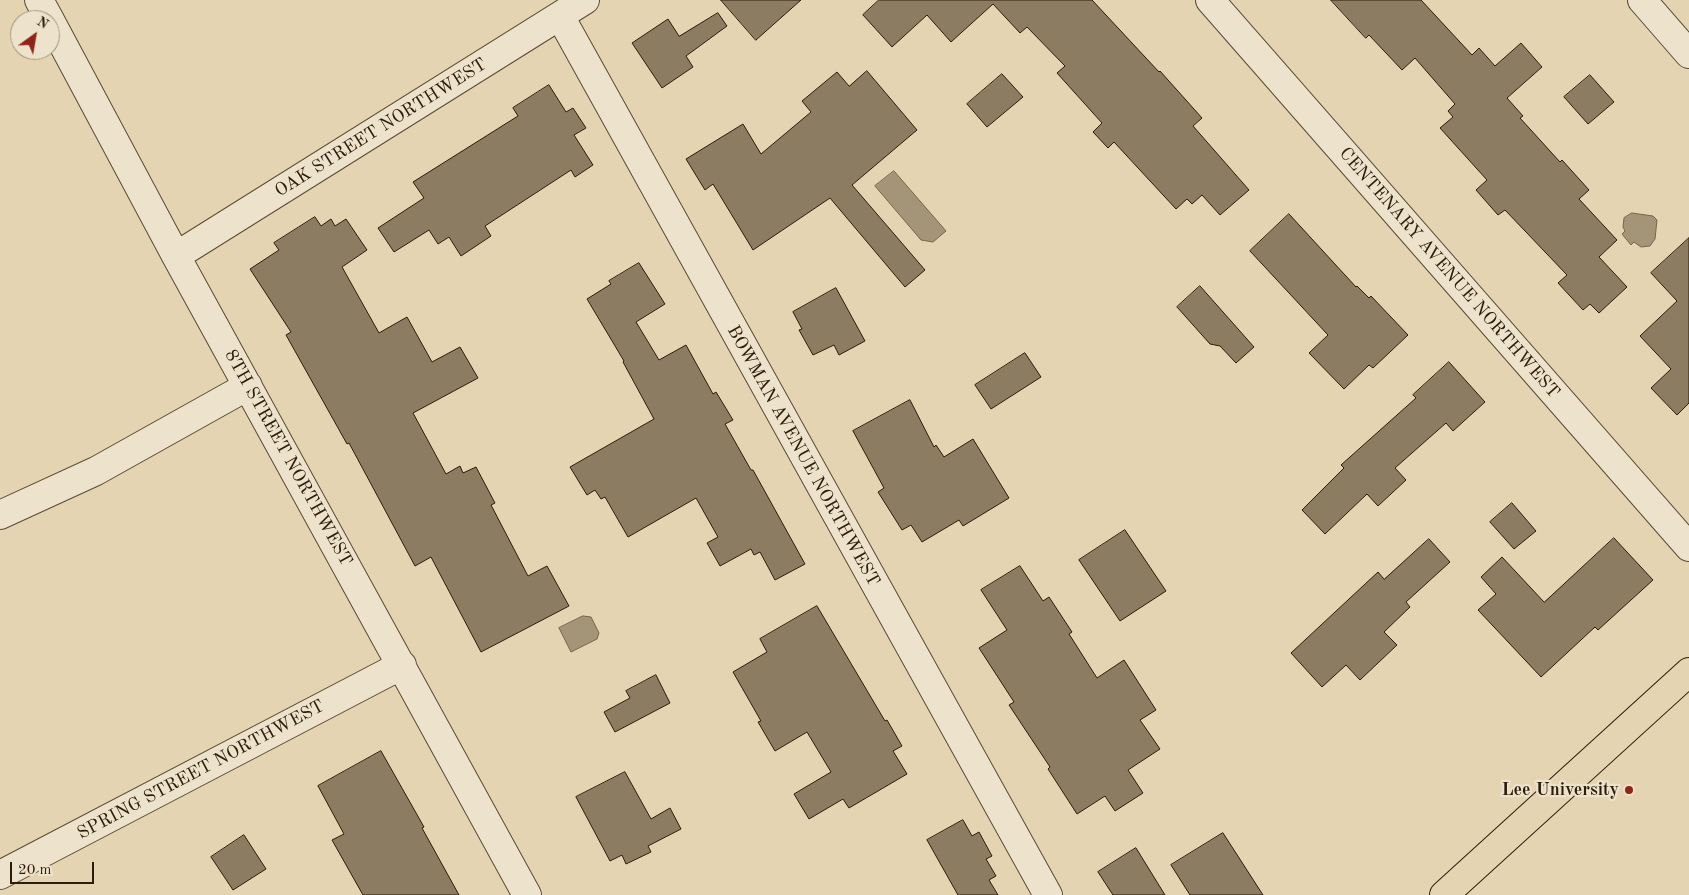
<!DOCTYPE html>
<style>
body{margin:0}
#map{position:relative;width:1689px;height:895px;overflow:hidden;background:#e4d4b1;font-family:"Old Standard TT",serif}
canvas{display:block}
.north{position:absolute;left:10px;top:10px;width:50px;height:50px;box-sizing:border-box;background:#ede3cc;border:1px solid #a0937e;border-radius:50%;rotate:32deg;font-size:14px;font-weight:700;line-height:20px;text-align:center;color:#2c1c0a}
.north::after{content:'';display:block;margin:auto;width:18px;height:22px;background:#8f2418;clip-path:polygon(50% 0,100% 100%,50% 72%,0 100%)}
.scale{position:absolute;left:10px;top:862px;width:84px;height:22px;box-sizing:border-box;border:2px solid #2c1c0a;border-top:0;padding-left:6px;font-size:15px;line-height:18px;white-space:nowrap;color:#2c1c0a;-webkit-text-stroke:4px #ede3cc;paint-order:stroke}
</style>
<div id="map">
<canvas width="1689" height="895"></canvas>
<div class="north">N</div>
<div class="scale">20 m</div>
</div>
<script>
const ctx = document.querySelector('canvas').getContext('2d');
ctx.lineJoin = 'round';
function fill(path, color) {
  ctx.fillStyle = color;
  ctx.fill(path, 'evenodd');
}
function strokePath(path, color, width, dash) {
  ctx.strokeStyle = color;
  ctx.lineWidth = width;
  ctx.lineCap = dash ? 'butt' : 'round';
  ctx.setLineDash(dash || []);
  ctx.stroke(path);
}
function label(font, color, halo, rows, align = 'center') {
  ctx.font = font + ' "Old Standard TT",serif';
  ctx.lineWidth = 4.5;
  ctx.setLineDash([]);
  ctx.textBaseline = 'middle';
  ctx.strokeStyle = halo;
  ctx.fillStyle = color;
  for (const [text, x, y, turn = 0] of rows) {
    ctx.save();
    ctx.translate(x, y);
    ctx.rotate((+turn || 0) * Math.PI / 180);
    ctx.textAlign = isNaN(turn) ? turn : align;
    if (halo) ctx.strokeText(text, 0, 0);
    ctx.fillText(text, 0, 0);
    ctx.restore();
  }
}
const water = new Path2D(`
 M894,171l52,60 -13,11 -12,-2 -46,-54z
 M1632,213l21,3 4,4 -2,19 -5,7 -9,1 -7,-5 -3,3 -9,-11 3,-3 -2,-4 1,-9z
 M583,616l8,1 8,16 -2,6 -26,13 -12,-24z`);
fill(water, '#a59578');
strokePath(water, '#75654c', 1);
const building = new Path2D(`
 M721,0h80l-45,40z
 M879,0h213l67,72 1,-1 42,47 -9,8 56,64 -29,25 -18,-20 -10,9 -5,-5 -11,10 -62,-67 -6,6 -15,-16 9,-9 -45,-50 8,-7 -38,-39 -7,6 -27,-29 -42,38 -24,-27 -35,32 -29,-32z
 M1331,0h90l51,55 7,-7 16,18 26,-23 21,24 -35,31 16,18 -3,2 40,44 2,-2 27,30 -10,9 38,41 -18,17 28,30 -28,26 -9,-9 -7,6 -25,-27 9,-8 -62,-65 -7,5 -22,-25 11,-10 -47,-52 13,-11 -5,-6 7,-7 -40,-46 -13,12 -33,-35 -3,3z
 M718,13l9,13 -41,30 7,11 -31,21 -30,-45 36,-24 11,17z
 M867,71l50,59 -65,55 73,85 -20,17 -75,-89 -77,52 -40,-66 -8,6 -19,-31 57,-35 18,30 50,-42 -9,-11 35,-29 12,14z
 M1002,74l21,23 -36,30 -20,-23z
 M1590,75l24,27 -26,22 -24,-27z
 M549,85l17,27 7,-4 13,20 -12,7 19,30 -18,12 -4,-7 -86,56 6,10 -30,20 -12,-19 -11,7 -9,-14 -35,22 -16,-24 46,-30 -11,-16 105,-66 -5,-8z
 M1289,214l67,73 1,-1 12,12 2,-2 37,39 -35,33 -4,-3 -25,24 -35,-36 19,-18 -78,-84z
 M315,217l6,9 10,-7 4,7 11,-7 21,31 -25,17 37,66 28,-16 25,45 28,-15 18,31 -65,35 33,61 14,-8 3,7 13,-6 19,36 -4,2 37,71 19,-10 22,40 -88,46 -50,-95 -16,9 -66,-123 -2,1 -61,-109 5,-3 -41,-63 29,-19 -5,-7z
 M1689,238v165l-12,12 -26,-27 20,-19 -31,-33 37,-35 -26,-28z
 M639,263l26,41 -29,18 23,38 27,-15 27,49 3,-2 17,28 -8,4 26,46h2l52,94 -30,16 -15,-28 -6,3 -3,-6 -31,17 -13,-23 11,-6 -22,-39 -68,39 -23,-40 -4,2 -6,-9 -8,5 -17,-28 84,-48 -31,-57 1,-1 -37,-62 24,-15 -2,-3z
 M1200,286l54,61 -18,16 -16,-17 -10,-2 -33,-37z
 M836,288l29,53 -26,14 -5,-10 -21,10 -14,-25 3,-1 -9,-17z
 M1025,353l16,24 -50,32 -16,-24z
 M1449,362l36,40 -32,29 -7,-8 -51,45 11,12 -28,26 -11,-12 -42,40 -23,-24 42,-42 -3,-3 75,-67 -3,-3z
 M910,400l24,47 2,-2 8,12 29,-18 36,59 -46,28 -4,-6 -37,22 -11,-17 -9,5 -24,-38 6,-4 -31,-57z
 M1512,503l24,28 -22,18 -24,-27z
 M1125,530l41,61 -46,30 -41,-61z
 M1614,538l39,42 -55,50 -3,-3 -54,50 -63,-67 18,-16 -15,-17 21,-20 42,45z
 M1429,539l21,23 -44,40 4,5 -26,25 13,13 -37,35 -14,-15 -24,22 -31,-34 87,-81 6,7z
 M1020,566l23,35 6,-4 23,35 -3,2 28,44 27,-18 32,50 -16,10 20,29 -32,21 15,23 -28,18 -10,-15 -28,18 -29,-45 2,-2 -41,-62 5,-3 -35,-54 28,-18 -26,-40z
 M817,606l68,115 2,-1 15,26 -9,5 14,23 -58,34 -6,-9 -34,20 -15,-25 37,-22 -24,-40 -32,19 -17,-29 3,-1 -28,-49 34,-20 -7,-13z
 M656,675l14,28 -55,29 -11,-20 26,-14 -4,-7z
 M381,751l43,76 -2,1 37,67h-96l-31,-55 12,-6 -26,-48z
 M625,772l26,47 19,-11 11,21 -33,17 3,6 -25,12 -4,-9 -12,6 -34,-64z
 M963,820l9,16 7,-4 13,24 -6,3 10,17 -7,4 9,15h-40l-31,-55z
 M1223,833l40,62h-73l-19,-30z
 M244,835l22,34 -33,21 -22,-33z
 M1136,848l29,47h-52l-15,-23z`);
fill(building, '#8c7c61');
strokePath(building, '#2c1c0a', 1);
const minor = new Path2D(`
 M39,0l11,20
 M1210,0l479,547
 M1642,0l47,54
 M560,16l488,879
 M50,20l126,236 351,639
 M176,256l409,-256
 M0,515l96,-44 152,-85
 M0,875l402,-210`);
const major = new Path2D(`
 M1444,895l245,-223`);
strokePath(minor, '#5a4a34', 30);
strokePath(major, '#2c1c0a', 30);
strokePath(minor, '#ede3cc', 28);
strokePath(major, '#e4d4b1', 28);
for (const [x, y, r, color] of [
 [1629,790,5,"#8f2418"]
]) {
  const dot = new Path2D();
  dot.arc(x, y, r, 0, 2 * Math.PI);
  ctx.fillStyle = color;
  ctx.fill(dot);
  strokePath(dot, '#ede3cc', 2);
}
label('18px', '#2c1c0a', '#ede3cc', [
 ["OAK STREET NORTHWEST",381,128,-32],
 ["CENTENARY AVENUE NORTHWEST",1449,273,49],
 ["BOWMAN AVENUE NORTHWEST",803,456,61],
 ["8TH STREET NORTHWEST",288,458,61],
 ["SPRING STREET NORTHWEST",201,770,-28]
]);
label('bold 18px', '#2c1c0a', '#ede3cc', [
 ["Lee University",1619,790]
], 'right');
</script>
